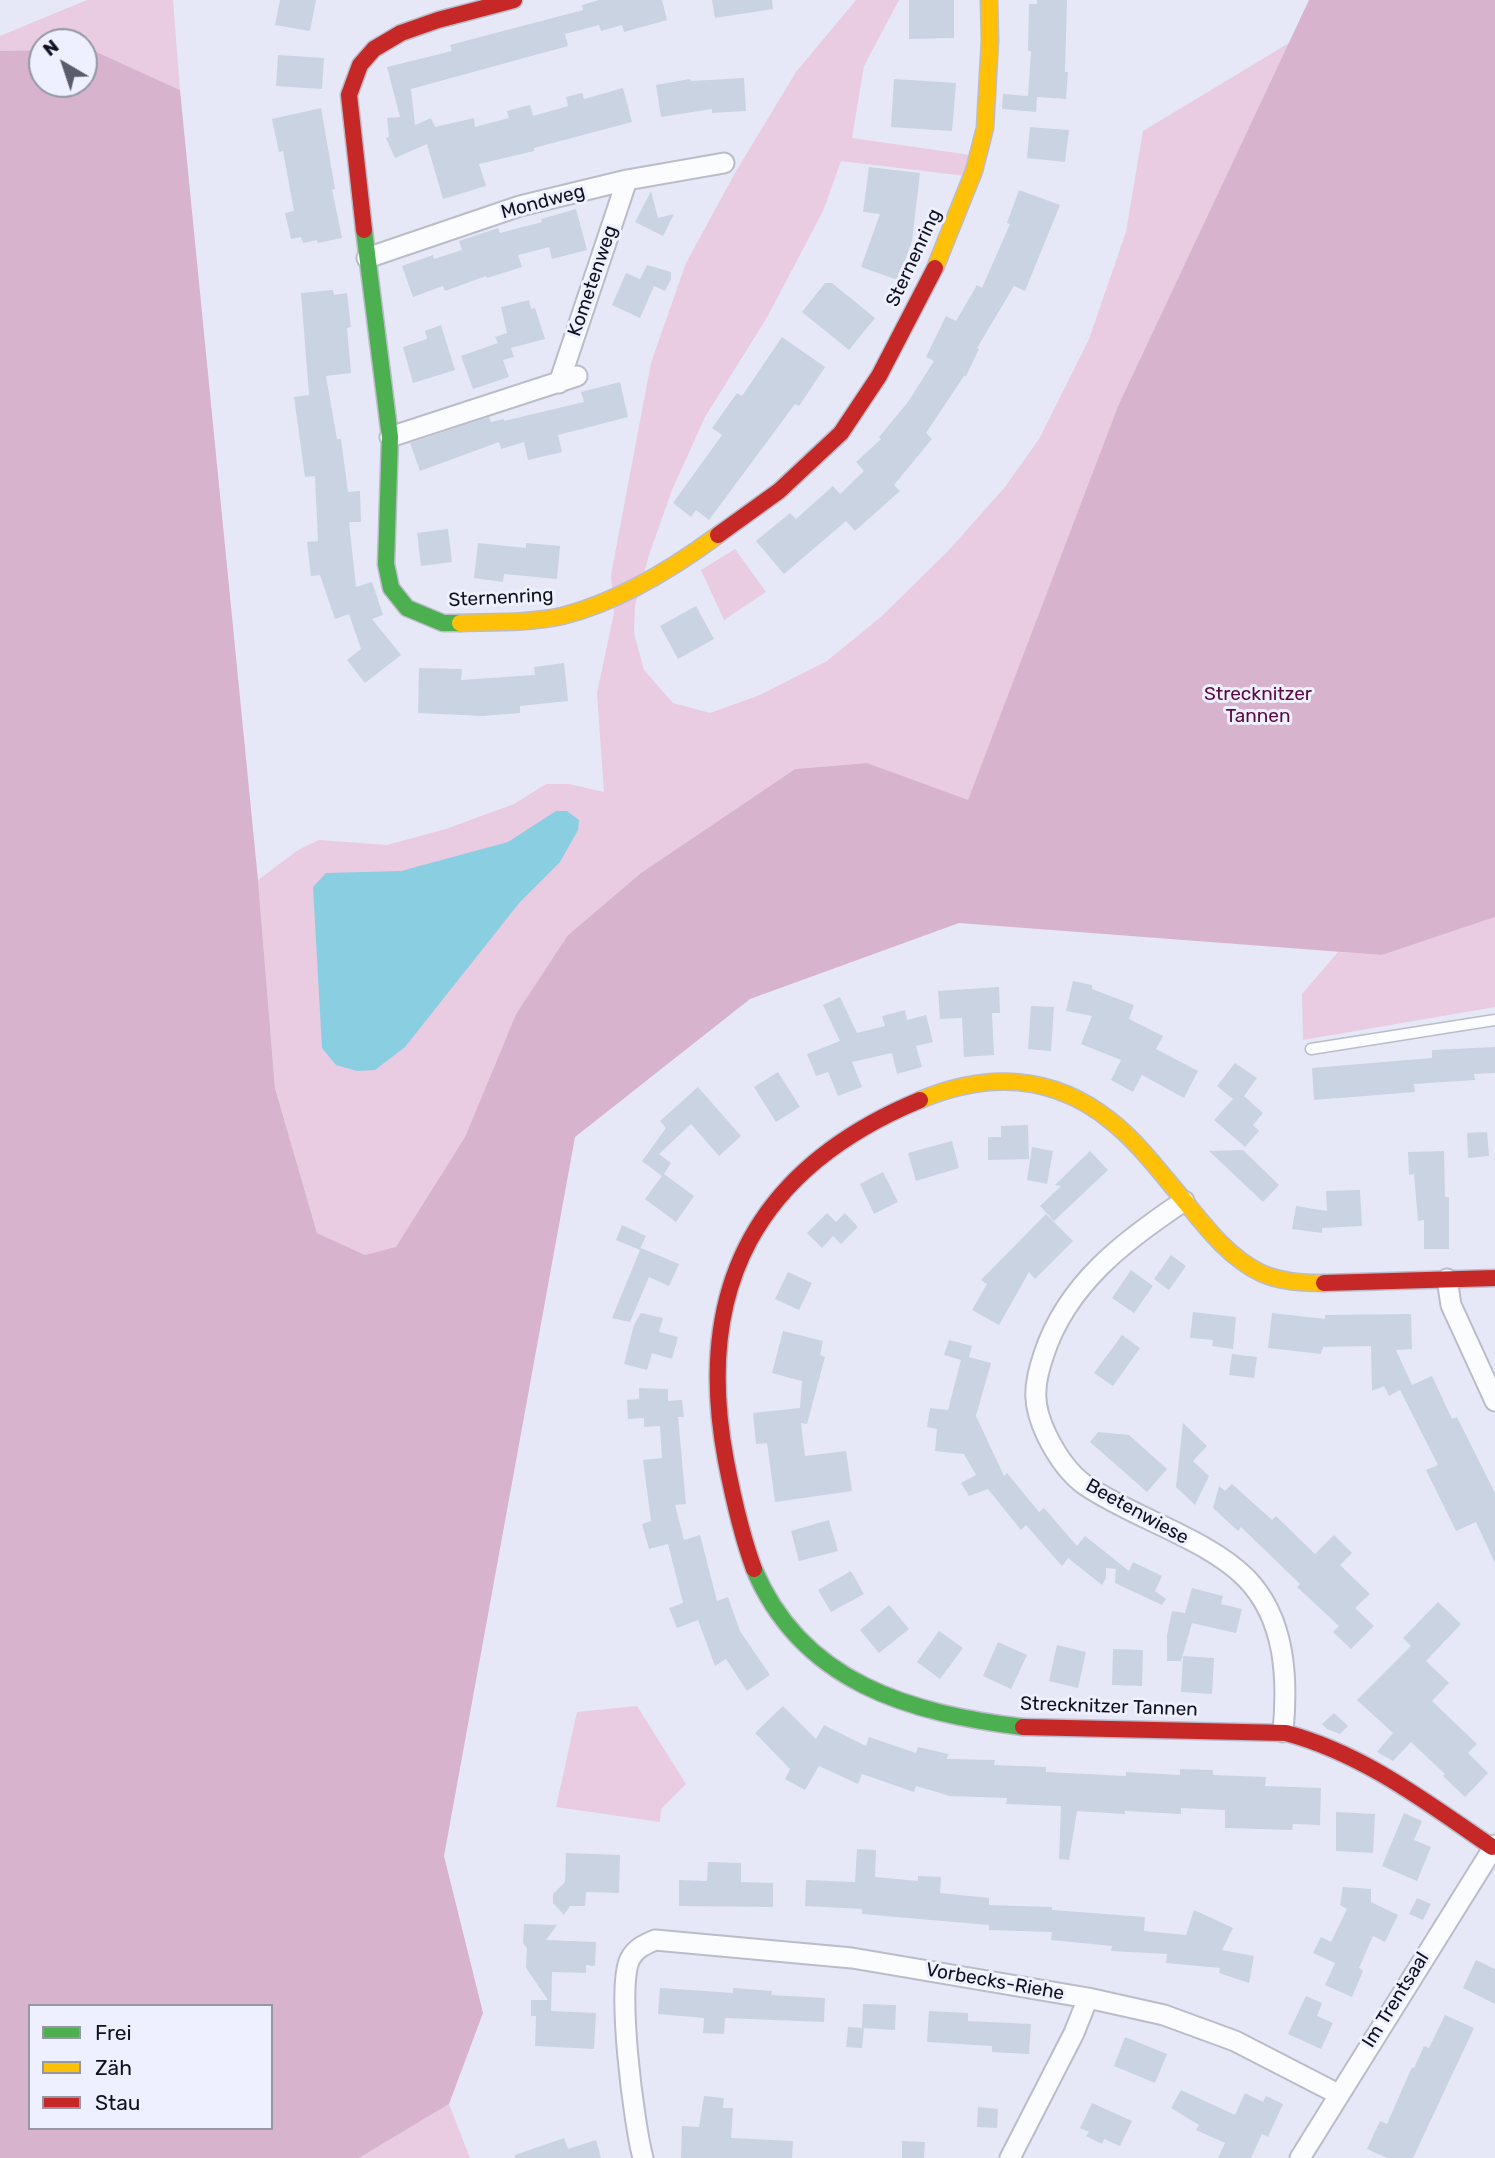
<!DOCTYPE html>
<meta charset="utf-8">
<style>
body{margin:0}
#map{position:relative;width:1495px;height:2158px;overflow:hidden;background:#e6e8f7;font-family:Rubik,sans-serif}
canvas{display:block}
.legend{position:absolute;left:28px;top:2004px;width:245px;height:126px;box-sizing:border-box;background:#eef0ff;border:2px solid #9597a5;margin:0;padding:9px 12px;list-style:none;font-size:21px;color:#10111d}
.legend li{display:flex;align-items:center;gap:14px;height:35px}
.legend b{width:35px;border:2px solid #9597a5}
.north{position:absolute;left:28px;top:28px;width:70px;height:70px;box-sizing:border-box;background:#eef0ff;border:2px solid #9597a5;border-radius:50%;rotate:321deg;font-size:19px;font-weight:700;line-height:28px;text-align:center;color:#10111d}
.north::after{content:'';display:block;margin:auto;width:24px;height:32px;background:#5b5c69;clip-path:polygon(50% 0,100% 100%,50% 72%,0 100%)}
</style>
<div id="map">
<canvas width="1495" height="2158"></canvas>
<ul class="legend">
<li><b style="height:9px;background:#4caf50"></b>Frei</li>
<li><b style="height:9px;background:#ffc107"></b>Zäh</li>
<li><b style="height:9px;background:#c62828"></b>Stau</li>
</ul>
<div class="north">N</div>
</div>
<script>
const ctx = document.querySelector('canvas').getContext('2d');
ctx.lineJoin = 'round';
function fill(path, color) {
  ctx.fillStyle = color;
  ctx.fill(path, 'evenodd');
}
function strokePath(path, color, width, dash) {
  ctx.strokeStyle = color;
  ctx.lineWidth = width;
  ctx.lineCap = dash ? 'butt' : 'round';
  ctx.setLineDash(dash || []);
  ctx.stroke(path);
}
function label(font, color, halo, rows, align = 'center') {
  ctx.font = font + ' Rubik,sans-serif';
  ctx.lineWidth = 6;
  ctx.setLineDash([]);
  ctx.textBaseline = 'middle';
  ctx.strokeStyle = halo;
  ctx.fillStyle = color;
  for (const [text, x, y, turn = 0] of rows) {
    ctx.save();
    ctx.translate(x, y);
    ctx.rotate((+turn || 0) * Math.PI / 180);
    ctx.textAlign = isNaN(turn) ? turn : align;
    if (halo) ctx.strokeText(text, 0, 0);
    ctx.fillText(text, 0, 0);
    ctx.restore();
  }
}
fill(new Path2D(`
 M87,0h86l7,90 -90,-41h-6v-7h-42v8l-42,1v-15z
 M856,0h43l-35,66 -12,72 118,17 -5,21 -124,-15 -18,50 -41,78 -16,30 -61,98 -33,73 -23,65 -14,51 -1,27 10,37 29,33 37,10 50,-18 67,-34 55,-45 67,-66 56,-63 34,-48 50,-100 37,-107 17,-101 146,-88 -171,363 -150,395 -101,-38 -72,6 -154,104 -73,62 -52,79 -51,123 -69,111 -31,7 -48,-22 -42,-145 -17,-208 40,-30 21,-10 68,5 59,-16 68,-25 32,-20h23l35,8 -7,-99 17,-80 -3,-38 40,-212 35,-100 49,-90 61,-101z
 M735,549l31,43 -42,28 -23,-50z
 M1495,917v90l-192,33 -1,-46 36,-42 44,3z
 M637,1706l49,78 -25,25 -1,13 -104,-15 21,-95z
 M449,2104l21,54h-111z`), '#e9cbe2');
fill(new Path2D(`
 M1309,0h186v917l-113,38 -423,-32 -209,76 -175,138 -131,719 39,157 -34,91 -90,54h-359v-2107l42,-1v34h42v-35h6l90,41 78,790 17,208 42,145 48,22 31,-8 69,-110 51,-123 52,-79 73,-62 154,-104 72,-6 101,37 150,-394zM30,2006h241v122h-241z`), '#d7b3cd');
fill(new Path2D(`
 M556,811h11l12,9 -1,10 -18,32 -40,40 -115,145 -30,23 -18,1 -21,-6 -14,-17 -9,-161 13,-14 75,-2 107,-29z`), '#8acfe1');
fill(new Path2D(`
 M280,0h36l-6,31 -35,-6z
 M599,0h63l5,20 -43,12 -2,-7 -21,6 -2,-6 -34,9 3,12 -157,43 4,36 16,-7 4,9 39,-9 1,9 34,-9 -2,-7 23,-6 3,11 35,-10 -2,-9 16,-4 2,6 39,-11 9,34 -98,26v3l-55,13 7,22 -43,13 -16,-55 -32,14 -9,-20 3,-1 -2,-19 13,-1 -13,-50 65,-16 -2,-6 133,-35 -1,-5z
 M712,0h60l1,9 -58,9z
 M909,0h45v38l-45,1z
 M1037,0h30l-2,72h3l-2,27 -29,-2 -1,15 -34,-3 1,-15 25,2 3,-45h-3l1,-47h8z
 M278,55l46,3 -2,31 -46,-3z
 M744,78l2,33 -34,2v-4l-51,8 -5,-32 34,-6 1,2z
 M894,79l62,4 -4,48 -61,-4z
 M321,108l14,81 -3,1 10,48 -24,5 -1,-3 -14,3 -2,-6 -10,2 -6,-26 9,-2 -11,-60 -4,1 -7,-33z
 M1030,127l39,3 -4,32 -38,-4z
 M869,167l51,6 -8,68 -14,39 -37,-13 19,-53 -17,-2z
 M1019,190l41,15 -35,86 -11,-5 -37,62 2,1 -13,27h-2l-38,57 6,6 -38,46 6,6 -45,40 -9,-10 -62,53 -28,-33 34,-28 6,6 37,-33 7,8 24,-23 -8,-9 25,-23 -2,-2 29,-35 26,-41 -8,-4 20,-41 10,5 21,-36 5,3 28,-64 -3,-1z
 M651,191l7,27 16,-4 -11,22 -28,-14z
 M576,209l11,41 -35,9 -3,-12 -31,8 4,12 -35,11 -1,-2 -41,15 -2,-5 -30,11 -11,-31 31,-11 1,4 28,-9 -3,-9 39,-13 2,5 42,-11 -1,-3z
 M647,265l24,7v7l-6,12 -11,-5 -14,32 -28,-13 14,-32 14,6z
 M825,283h7l43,35 -26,32 -47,-38z
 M333,290l1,5 13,-2 4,34 -4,1 4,45 -25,3 11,63h4l7,53 12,-1 1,31h-12l7,65 16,-5 11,33 -11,4 29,36 -36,28 -18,-23 14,-11 -12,-35 -14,5 -15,-44 -9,1 -4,-34 11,-1 -3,-65 -10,1 -11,-80 15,-2 -8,-102z
 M529,300l2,9 4,-1 10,31 -34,9 3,9 -11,3 6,17 -36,12 -12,-33 37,-13 -3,-6 12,-4 -6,-26z
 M441,325l14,45 -42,13 -10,-36 24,-8 -2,-8z
 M782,337l43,30 -26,39 -4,-2 -86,116 -13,-10 -5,7 -18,-14 49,-68 -10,-7 25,-35 5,3z
 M620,382l8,35 -70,18 4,17 -34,8 -4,-18 -23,7 -2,-7 -79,29 -10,-28 79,-26 2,5 13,-3v2l80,-19 -3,-10z
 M448,529l4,33 -31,4 -4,-33z
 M478,543l48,5v-5l34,3 -3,33 -53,-5 -1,8 -29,-4z
 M696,606l18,33 -36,20 -18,-33z
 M564,663l4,38 -48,5v7l-37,3 -65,-3 1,-45 43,1 -1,11 74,-5 -1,-8z
 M1073,981l19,4v4l42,16 -5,14 34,17 -7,13 42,22 -14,27 -42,-23 -9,17 -22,-12 10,-20 -40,-16 11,-28 -26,-5z
 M999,987l1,26h-8l2,42 -30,2 -2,-39 -22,1 -2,-28z
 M840,997l17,36 28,-7 -3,-10 23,-6 2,10 19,-5 7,27 -17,4 6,21 -25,7 -5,-21 -40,9 10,25 -24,9 -10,-24 -12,4 -9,-22 33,-13 -17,-36z
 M1031,1006l23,1 -3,44 -23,-2z
 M1495,1047v26l-21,1 1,6 -61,4 1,8 -101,8 -2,-32 120,-10v-8z
 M1235,1063l22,15 -13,18 19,17 -10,12 6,6 -14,16 -31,-27 19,-21 -16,-13z
 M778,1072l22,35 -24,15 -22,-35z
 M698,1087l43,49 -22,20 -28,-32 -32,30 12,9 -7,11 30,22 -18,26 -31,-23 17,-23 -20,-15 24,-33 -6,-7z
 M1028,1125l1,34 -41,1v-23h13v-11z
 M1487,1132l2,24 -21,2 -1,-25z
 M952,1141l7,27 -43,13 -8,-28z
 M1032,1147l21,4 -6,33 -20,-4z
 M1243,1150l36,35 -16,17 -54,-51z
 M1090,1151l18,19 -54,51 -14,-15 21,-20 -6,-1z
 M1444,1151l1,46h4v52h-25v-29l-6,1 -4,-47 -5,1 -1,-23z
 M883,1172l15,30 -24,12 -14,-30z
 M1360,1190l2,36 -40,2v5l-30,-4 4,-23 31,5 -1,-20z
 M827,1213l9,9 9,-9 13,14 -17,17 -8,-8 -11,12 -15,-15z
 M1046,1214l27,27 -38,38 -6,-7 -30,53 -27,-15 15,-26 -6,-4z
 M622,1225l24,11 -6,13 1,-1 38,16 -10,22 -20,-9 -19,45 -18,-4 28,-68 -24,-10z
 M1171,1255l15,11 -17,24 -15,-11z
 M1131,1270l22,16 -19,27 -22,-15z
 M788,1272l24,11 -13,27 -24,-11z
 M1193,1312l43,5 -3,32 -21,-3 1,-6 -23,-2z
 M641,1313l22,5 -4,14 19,5 -6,22 -20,-6 -5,17 -23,-6 10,-39z
 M1272,1313l53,6v-4l86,-1 1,35 -16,1 16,35 20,-9 20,43 5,-2 38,76v70l-19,-41 -20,9 -30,-61 12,-5 -38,-75 -11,6 -5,-10 -12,5 -1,-45 -48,1 -2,7 -53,-6z
 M783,1331l40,10 -3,14 5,2 -18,67 -6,-1 4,33 41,-5 6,40 -77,11 -8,-59 -11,1 -3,-31 47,-5 2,-27 -30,-8z
 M1122,1335l18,13 -27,38 -19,-13z
 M949,1340l23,6 -3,11 22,6 -15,53 28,60 3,-3 32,39 5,-4 33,38 8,-10 44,35 4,-9 29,14 -7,15 11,8 -4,6 -47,-22 1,-14 -10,-1v10l-4,7 -34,-27 -6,8 -36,-41 -5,5 -33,-41 -19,7 -8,-13 15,-8 -12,-21 -29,-3 2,-22 -10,-2 3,-19 18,2 13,-50 -17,-5z
 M1232,1354l25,3 -3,21 -25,-3z
 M639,1388l29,1v12l14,-1 2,17h-6l8,87 -11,1 9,35 16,-5 17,66 11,-4 12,34 30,44 -23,16 -21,-32 -11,7 -17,-46 -21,8 -8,-20 14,-5 -15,-59 -19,5 -7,-25 9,-3 -8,-61 19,-2 -2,-32 -16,1v-9l-16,1 -1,-19 12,-1z
 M1183,1423l24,23 -14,15 16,15 -14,29 -19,-18z
 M1098,1432l31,3 38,34 -20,23 -57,-50z
 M1232,1484l40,36 4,-4 39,38 19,-19 18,18 -12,12 30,29 -15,14 19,18 -23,23 -18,-17 6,-6 -42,-39 3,-3 -59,-57 -3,4 -25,-23 6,-22 6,5z
 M829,1520l9,31 -39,10 -8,-30z
 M851,1571l13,23 -33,18 -13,-22z
 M1192,1588l31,8 -2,8 21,5 -6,24 -44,-10 -11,38h-14v-26l5,-24 13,2z
 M1438,1602l23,22 -35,37 23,22 -17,18 45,43 -9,9 20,20 -23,24 -22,-21 2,-2 -34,-32 -18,19 -16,-9 16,-19 -36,-33 54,-54 -8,-8z
 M889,1605l20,24 -30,24 -19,-23z
 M939,1631l24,17 -23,31 -23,-17z
 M998,1642l29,13 -16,34 -28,-13z
 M1057,1645l29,7 -8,36 -29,-7z
 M1113,1649l30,1 -1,36 -30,-1z
 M1183,1656l31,2 -2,36 -31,-2z
 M783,1706l33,33 8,-14 42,21 3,-9 47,16 2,-6 30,7 -1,5 48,1 -1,5 52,2v5l80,4v-4l54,3v-6l33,1v5l53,2 -1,9 56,2 -1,37 -27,-1 -1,6 -67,-2v-18l-44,-2v6l-56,-3v3l-48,-3 -8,49 -10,-1 2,-53 -55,-2 1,-6 -57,-2 -34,-10 -2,6 -52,-18 -4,10 -39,-18 -14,24 -20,-11 5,-10 -35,-36z
 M1334,1713l14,13 -8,8 -13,-5 -5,-5z
 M1336,1812l39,2 -2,39 -37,-2z
 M1404,1813l18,8 -8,19 17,7 -14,34 -35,-15z
 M857,1849l19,1 -1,27 43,4v-5l23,1 -1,16 49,5v7l63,2v3l93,7 -1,14 42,4 8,-25 39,18 -11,22 32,6 -5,27 -30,-10 1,-5 -54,-5 1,-9 -56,-3 1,-5 -61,-6 1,-8 -63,-2v-5l-127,-11v-5l-57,-3 1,-26 49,2z
 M566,1853l54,2 -1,38 -33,-1 -1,14h-15l-6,9 -11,-12v-9l12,-12z
 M708,1862l33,1v19l32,1v24l-94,-1v-26l28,1z
 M1343,1887l28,2v13l27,13 -13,27 -12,-6 -14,32 4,3 -11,26 -27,-12 10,-22 -22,-10 8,-16 10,5 16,-33 -7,-4z
 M1417,1898l14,6 -8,16 -14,-6z
 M524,1924l33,1 -11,15 50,2 -1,24 -9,-1v8l-34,-1 -1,39 45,2 -2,36 -59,-3 1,-30h-5v-16h17l-22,-32 1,-20 -4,-5z
 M1476,1960l19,9v35l-32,-16z
 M660,1988l73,5v-5l39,3 -1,4 54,3 -1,24 -99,-4 -1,16 -21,-1 1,-15 -46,-4z
 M1306,1996l16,7 -5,13 16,7 -12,26 -33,-15z
 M863,2004l33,1 -1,25 -33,-2z
 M929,2011l39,2v8l63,3 -2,30 -37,-2v-6l-65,-4z
 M1445,2015l29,13 -61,130h-26l-20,-9 13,-28 7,3 25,-57 2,1 10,-22 5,2z
 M848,2027l16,1 -2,20 -16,-1z
 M1125,2037l42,17 -12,29 -41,-17z
 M1181,2090l54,25 10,-22 18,9 3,-6 17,8 -15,33 -6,-3 -11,24h-33l7,-15 -29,-13 3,-5 -28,-17z
 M704,2096l20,2 -1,10h10l-2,30 62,3 -1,17h-111l1,-32 17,1z
 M1092,2103l40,18 -12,25 -16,-7 -2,5 -16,-8 3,-4 -9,-4z
 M978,2107l20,2 -1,19 -20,-1z
 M564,2138l4,11 28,-9 5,18h-86v-3z
 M902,2141l23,1 -1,16h-22z`), '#cad3e2');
const lane = new Path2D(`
 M1311,1049l184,-29`);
const street = new Path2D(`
 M367,258l153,-52 107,-26 97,-17
 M559,383l68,-203
 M390,437l187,-61
 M1184,1201c-60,40 -117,83 -140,153 -11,32 -12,51 3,82 9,18 21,37 38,49 48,33 121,53 161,93 40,41 42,101 37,154
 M1447,1279l4,26 44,96
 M643,2158c-9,-33 -27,-172 -13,-199 6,-11 14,-14 25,-19l197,18 236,40 76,17 71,26 103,53
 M1010,2158l64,-125 14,-35
 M1300,2158l195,-313`);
const fast = new Path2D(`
 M364,230l26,207 -4,127 5,24 16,20 36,15h17
 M754,1569c48,114 156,144 269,158`);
const slow = new Path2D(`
 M935,268l39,-97 11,-43 5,-88 -1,-40
 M460,623c32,-1 71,0 102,-7 56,-14 110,-47 156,-81
 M920,1100c67,-28 133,-26 191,21 29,23 52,55 76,83 21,26 43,54 74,69 20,9 42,10 63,10`);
const jam = new Path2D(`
 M364,230l-15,-135 11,-30 14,-16 27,-16 37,-13 76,-20
 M718,535l61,-44 62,-58 38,-57 56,-108
 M1324,1283l171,-5
 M754,1569c-13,-35 -21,-72 -28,-108 -33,-174 31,-293 194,-361
 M1023,1727l263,6c78,21 140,69 206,114`);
strokePath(lane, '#bbbcc9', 13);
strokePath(street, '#bbbcc9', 23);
strokePath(fast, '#bbbcc9', 19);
strokePath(slow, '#bbbcc9', 19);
strokePath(jam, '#bbbcc9', 19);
strokePath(lane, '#fbfcfe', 10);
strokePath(street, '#fbfcfe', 19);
strokePath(fast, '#4caf50', 16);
strokePath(slow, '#ffc107', 16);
strokePath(jam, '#c62828', 16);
label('19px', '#10111d', '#eef0ff', [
 ["Mondweg",543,202,-15],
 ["Sternenring",914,258,-65],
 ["Kometenweg",593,281,-71],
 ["Sternenring",501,598,-3],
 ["Beetenwiese",1137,1512,29],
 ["Strecknitzer Tannen",1109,1707,2],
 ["Vorbecks-Riehe",995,1982,10],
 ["Im Trentsaal",1396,2000,-58]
]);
label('19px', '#5b083f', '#eef0ff', [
 ["Strecknitzer",1258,695],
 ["Tannen",1258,717]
]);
</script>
